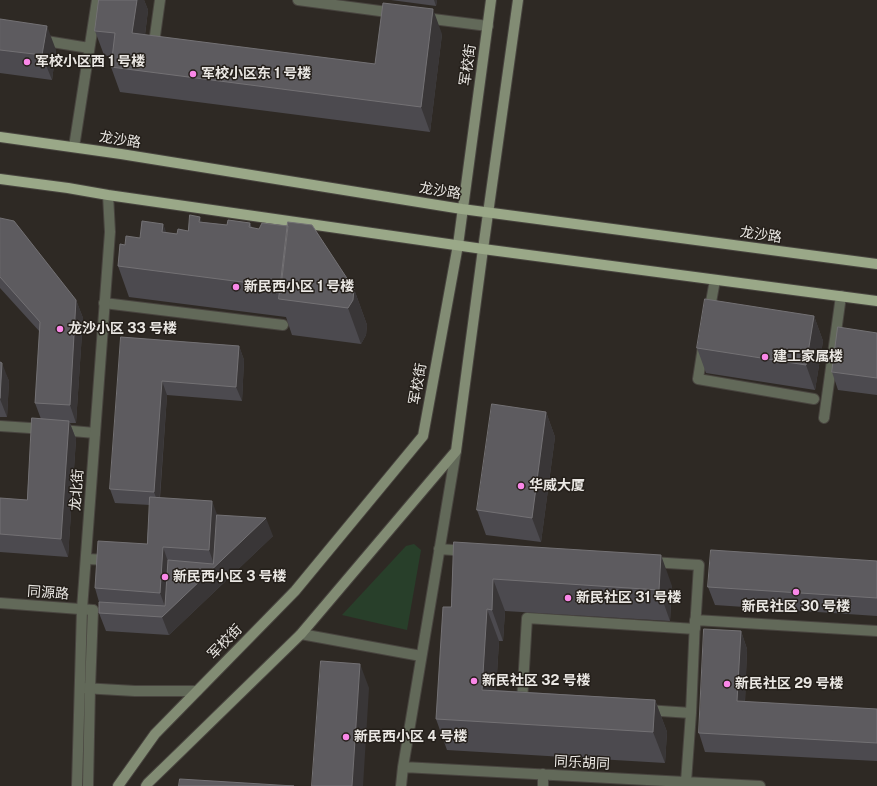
<!DOCTYPE html>
<meta charset="utf-8">
<style>
body{margin:0}
canvas{display:block;background:#2e2924}
</style>
<canvas width="877" height="786"></canvas>
<script>
const ctx = document.querySelector('canvas').getContext('2d');
ctx.lineJoin = 'round';
function fill(path, color) {
  ctx.fillStyle = color;
  ctx.fill(path, 'evenodd');
}
function strokePath(path, color, width, dash) {
  ctx.strokeStyle = color;
  ctx.lineWidth = width;
  ctx.lineCap = dash ? 'butt' : 'round';
  ctx.setLineDash(dash || []);
  ctx.stroke(path);
}
function label(font, color, halo, rows, align = 'center') {
  ctx.font = font + ' "Public Sans","Noto Sans SC",sans-serif';
  ctx.lineWidth = 3;
  ctx.setLineDash([]);
  ctx.textBaseline = 'middle';
  ctx.strokeStyle = halo;
  ctx.fillStyle = color;
  for (const [text, x, y, turn = 0] of rows) {
    ctx.save();
    ctx.translate(x, y);
    ctx.rotate((+turn || 0) * Math.PI / 180);
    ctx.textAlign = isNaN(turn) ? turn : align;
    if (halo) ctx.strokeText(text, 0, 0);
    ctx.fillText(text, 0, 0);
    ctx.restore();
  }
}
fill(new Path2D(`
 M414,544l7,6 -14,80 -65,-15 64,-69z`), '#283f2a');
const minor = new Path2D(`
 M298,0l97,13
 M425,18l63,8
 M40,40l49,8
 M153,50l7,-50
 M74,147l23,-147
 M104,303l179,22
 M709,313l6,-33
 M703,347l-5,32 116,20
 M824,418l17,-122
 M0,426l45,3
 M61,430l34,3
 M439,549l28,2
 M86,559l24,1
 M0,603l93,7
 M301,634l120,22
 M83,688l52,3h62
 M524,702h-2l5,-84 168,11 4,-64 -48,-3
 M646,710l45,3
 M403,767l357,19
 M686,782l5,-69 4,-93 182,11
 M401,786l2,-19 53,-316
 M543,786v-12`);
const tertiary = new Path2D(`
 M77,786l5,-177 28,-377 -2,-37
 M88,786l2,-98 3,-78`);
const secondary = new Path2D(`
 M118,786l37,-52 140,-143 128,-155 35,-191 33,-245
 M146,786l2,-3 31,-30 122,-119 155,-183 27,-202 35,-249`);
const primary = new Path2D(`
 M0,137l121,17 341,55 415,55
 M0,179l68,9 40,7 375,54 394,52`);
strokePath(minor, '#48443f', 12);
strokePath(tertiary, '#48443f', 12);
strokePath(secondary, '#48443f', 12);
strokePath(primary, '#48443f', 12);
strokePath(minor, '#626959', 10);
strokePath(tertiary, '#626959', 10);
strokePath(secondary, '#828c74', 10);
strokePath(primary, '#9aa888', 10);
fill(new Path2D(`
 M99,0h45l4,10 -3,25 230,29 67,-30 -12,98 -310,-40 -9,-25 1,-10 -8,-2 -9,-24z
 M391,0h46l-1,6z
 M0,19l56,31 -4,30 -52,-7z
 M0,218l76,82 7,18 -7,105h-6l6,16 -8,118 -68,-5v-54l27,2 14,-81 -6,-16 5,-71 -40,-44z
 M202,222l25,3 23,-2 2,5 102,61 13,36 -1,10 -5,9 -69,-9 -6,-18 -157,-20 -11,-31 7,-21 15,-7 23,-14 3,9 11,1 11,-3z
 M814,316l9,25 -8,49 -109,-17 -9,-25z
 M877,333v62l-39,-5 -6,-18z
 M121,337l118,9 5,14 -2,41 -75,-6 -7,103 57,17 56,21 -104,99 -63,-4 -7,-18v-11l-4,-14 52,-44 3,-39 -35,-2 -5,-14z
 M0,362l9,19 -2,36h-7z
 M546,412l9,25 -14,105 -55,-7 -9,-25z
 M454,542l218,44 -2,35 -165,-10 -2,30h-4l-3,49 159,10 12,32 -2,31 -218,-13 -11,-31 15,-112z
 M877,561v55l-162,-11 -7,-18z
 M741,631l6,18 -2,53 132,7v52l-172,-9 -6,-19z`), '#4c4a4f');
fill(new Path2D(`
 M137,0h7l4,10 -6,48 -10,-25z
 M434,0h3l-1,6z
 M433,9l9,25 -12,98 -9,-25z
 M47,26l9,24 -4,30 -10,-25z
 M200,217l11,31 -12,-26z
 M163,224l12,31 -13,-23z
 M354,289l13,36 -1,10 -5,9 -13,-36z
 M76,300l7,18 -7,105 -6,-18z
 M814,316l9,25 -8,49 -9,-25z
 M239,346l5,14 -2,41 -6,-14z
 M2,363l7,18 -2,36 -7,-18z
 M162,381l5,14 -8,111 -5,-14z
 M546,412l9,25 -14,105 -9,-24z
 M69,421l7,18 -8,118 -7,-18z
 M212,501l12,32 42,-15 7,18 -104,99 -7,-18 5,-5 -7,-19 3,-46 11,32 41,-12 -6,-17z
 M661,555l11,31 -2,35 -11,-31z
 M493,579l12,32 -2,30 -11,-31z
 M487,609l12,32 -5,80 -12,-31z
 M741,631l6,18 -3,71 -7,-19z
 M360,664l9,24 -6,98h-11z
 M655,700l12,32 -2,31 -12,-31z`), '#393637');
const building = new Path2D(`
 M99,0h38l-5,33 243,31 8,-61 50,6 -12,98 -310,-40 4,-34 -20,-2z
 M0,19l47,7 -5,29 -42,-5z
 M190,215l10,2 -1,5 28,3 1,-5 22,3 -1,4 10,2 3,-6 26,3 -7,61 -163,-21 2,-22 5,1 1,-9 14,2 2,-17 21,3 -1,8 15,2 1,-5 10,2z
 M0,218l14,3 62,79 -6,105 -35,-2 5,-81 -40,-45z
 M288,222l24,3 42,64 -1,11 -5,8 -69,-9z
 M705,299l109,17 -8,49 -109,-17z
 M838,327l39,6v45l-45,-6z
 M121,337l118,9 -3,41 -74,-6 -8,111 -44,-3z
 M0,362l2,1 -2,35z
 M492,404l54,8 -14,106 -55,-8z
 M32,418l37,3 -8,118 -61,-5v-36l27,2z
 M150,497l62,4 -3,49 -46,-3 -3,46 -65,-5 3,-47 49,3z
 M217,515l49,3 -104,99 -63,-4v-11l66,4 3,-46 45,4z
 M454,542l207,13 -2,35 -166,-11 -1,31 -5,-1 -5,81 173,10 -2,32 -217,-13 7,-112h8z
 M711,550l166,11v37l-169,-11z
 M704,629l37,2 -4,70 140,8v34l-178,-10z
 M321,661l39,3 -8,122h-40z
 M180,779l114,7h-115z`);
fill(building, '#5d5b5f');
strokePath(building, '#737174', 1);
for (const [x, y, r, color] of [
 [27,62,4,"#fa87e8"],
 [193,74,4,"#fa87e8"],
 [236,287,4,"#fa87e8"],
 [60,329,4,"#fa87e8"],
 [765,357,4,"#fa87e8"],
 [521,486,4,"#fa87e8"],
 [165,577,4,"#fa87e8"],
 [796,592,4,"#fa87e8"],
 [568,598,4,"#fa87e8"],
 [474,681,4,"#fa87e8"],
 [727,684,4,"#fa87e8"],
 [346,737,4,"#fa87e8"]
]) {
  const dot = new Path2D();
  dot.arc(x, y, r, 0, 2 * Math.PI);
  ctx.fillStyle = color;
  ctx.fill(dot);
  strokePath(dot, '#241f1a', 1.5);
}
label('bold 14px', '#eae7e3', '#241f1a', [
 ["军校小区西 1 号楼",35,62],
 ["军校小区东 1 号楼",201,74],
 ["新民西小区 1 号楼",244,287],
 ["龙沙小区 33 号楼",68,329],
 ["建工家属楼",773,357],
 ["华威大厦",529,486],
 ["新民西小区 3 号楼",173,577],
 ["新民社区 31 号楼",576,598],
 ["新民社区 30 号楼",796,607,"center"],
 ["新民社区 32 号楼",482,681],
 ["新民社区 29 号楼",735,684],
 ["新民西小区 4 号楼",354,737]
], 'left');
label('14px', '#eae7e3', '#241f1a', [
 ["军校街",468,65,-82],
 ["龙沙路",120,140,9],
 ["龙沙路",440,191,9],
 ["龙沙路",761,235,8],
 ["军校街",418,384,-80],
 ["龙北街",77,490,-86],
 ["同源路",48,593,4],
 ["军校街",225,642,-46],
 ["同乐胡同",582,763,3]
]);
</script>
